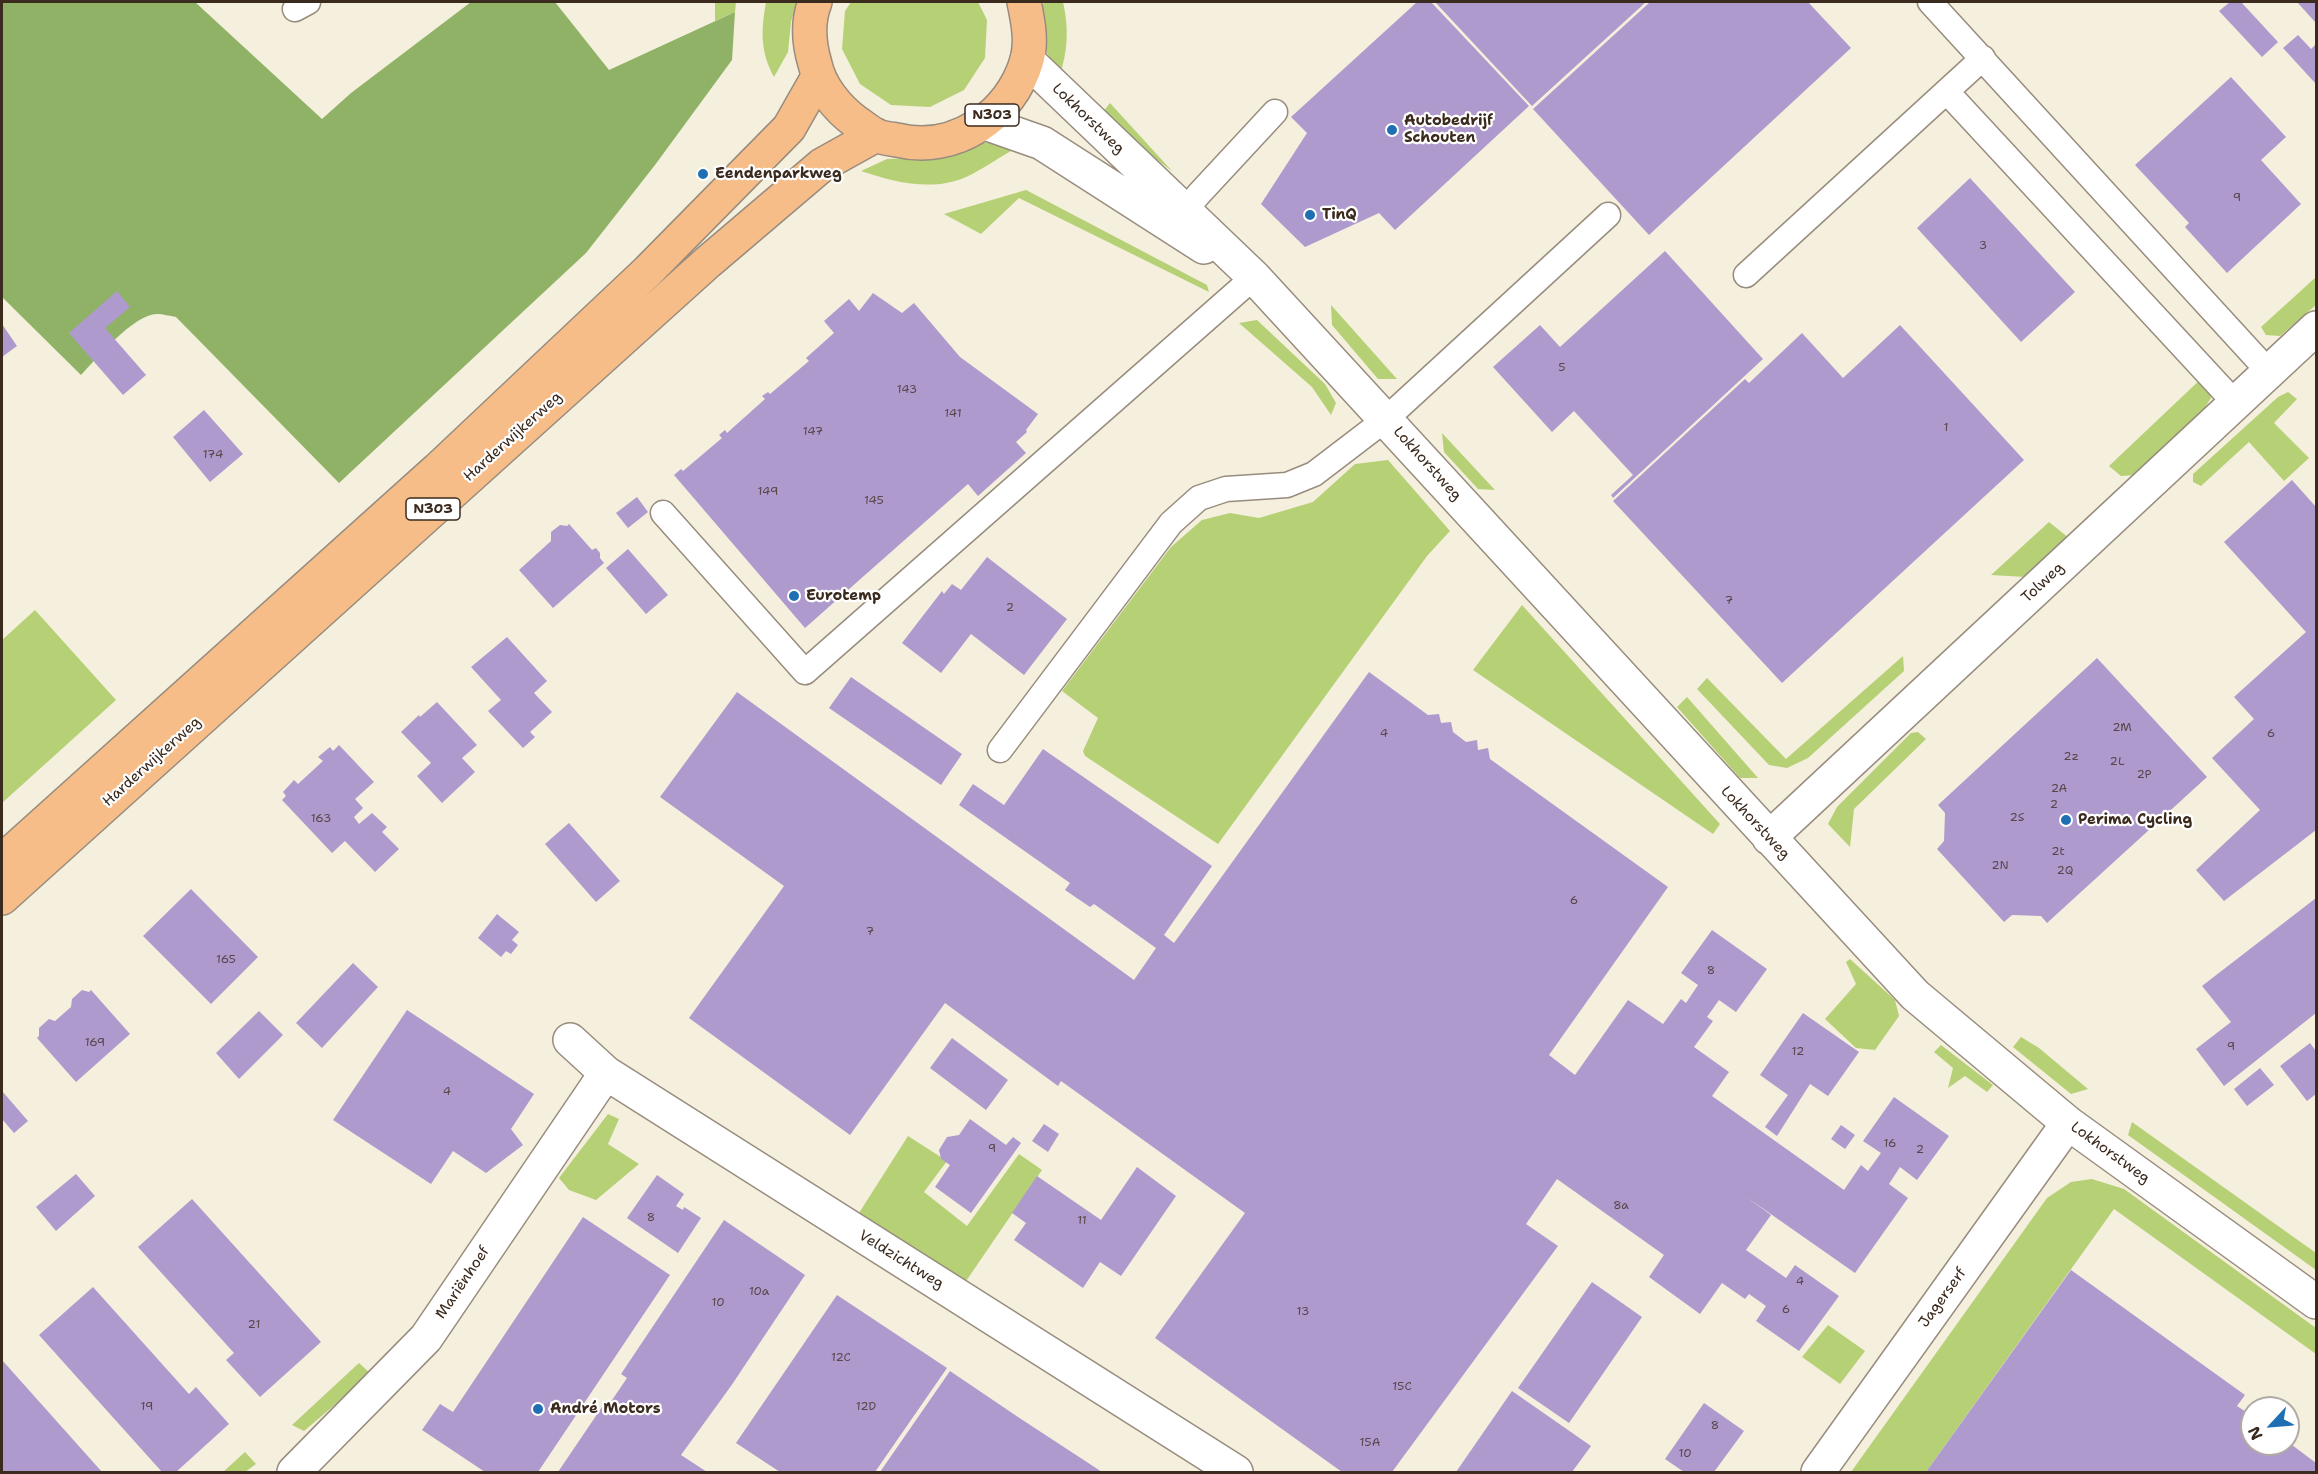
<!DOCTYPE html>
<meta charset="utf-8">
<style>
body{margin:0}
#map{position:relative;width:2318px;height:1474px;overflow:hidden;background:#f5efdd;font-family:"Shantell Sans",sans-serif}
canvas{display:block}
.frame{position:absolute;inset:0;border:3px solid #3b2a1e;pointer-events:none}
.north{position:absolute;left:2240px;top:1396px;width:60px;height:60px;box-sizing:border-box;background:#fff;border:2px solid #b1aaa5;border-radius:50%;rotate:244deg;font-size:16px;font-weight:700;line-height:24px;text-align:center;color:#3b2a1e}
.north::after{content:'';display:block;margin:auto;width:21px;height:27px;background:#1f6fb2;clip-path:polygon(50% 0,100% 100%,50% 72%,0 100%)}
</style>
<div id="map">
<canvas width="2318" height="1474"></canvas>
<div class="frame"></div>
<div class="north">N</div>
</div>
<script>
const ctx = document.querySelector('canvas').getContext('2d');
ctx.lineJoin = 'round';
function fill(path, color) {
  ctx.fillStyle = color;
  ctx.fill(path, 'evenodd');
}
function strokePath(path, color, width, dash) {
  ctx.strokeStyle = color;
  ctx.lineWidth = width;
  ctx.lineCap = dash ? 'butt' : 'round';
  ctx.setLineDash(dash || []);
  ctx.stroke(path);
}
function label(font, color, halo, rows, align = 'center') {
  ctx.font = font + ' "Shantell Sans",sans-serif';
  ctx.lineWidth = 4.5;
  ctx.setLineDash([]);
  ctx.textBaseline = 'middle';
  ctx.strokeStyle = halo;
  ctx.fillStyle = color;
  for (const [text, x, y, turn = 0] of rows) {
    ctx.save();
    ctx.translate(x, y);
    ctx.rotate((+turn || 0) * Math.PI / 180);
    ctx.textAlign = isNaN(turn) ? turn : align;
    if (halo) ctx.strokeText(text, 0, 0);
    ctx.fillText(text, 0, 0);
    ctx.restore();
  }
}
fill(new Path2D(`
 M715,2h21l-1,10 -20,9z
 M766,2h31l-6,20 -3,30 -14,25c-14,-26 -13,-46 -8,-75z
 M851,2h127l9,18 -2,38 -21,32 -34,17 -39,-2 -31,-21 -18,-35 3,-38z
 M1044,2h19c6,26 5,50 -4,75 -12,-21 -26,-51 -15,-75z
 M1110,103l62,68 -73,-54z
 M975,143h21l15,8c-15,8 -29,19 -45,26 -34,15 -72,5 -105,-6l26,-12 27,-1z
 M1026,190l181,95 2,7 -190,-94 -38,36 -37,-20z
 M2316,277v28l-36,31 -14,-1 -5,-8z
 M1331,305l66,74h-19l-46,-54z
 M1257,320l68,64 11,19 -5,12 -19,-28 -73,-64z
 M2204,376l7,22 -13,20 -62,57 -15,1 -12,-10z
 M2288,392l9,7 -23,24 35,35 -25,23 -35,-39 -48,44 -8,-4v-8l85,-77z
 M1442,433l53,57 -17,-1 -34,-37z
 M1388,460l62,71 -23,25 -209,288 -133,-88 -2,-5 15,-33 -36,-27 109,-144 31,-27 28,-7 29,5 54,-16 42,-38z
 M2049,522l20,16 -43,39 -35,-2z
 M1522,605l198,219 -7,10 -240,-164z
 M35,610l81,90 -114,103v-163z
 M1903,656l1,15 -96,87 -21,10 -18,-3 -72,-76 10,-11 79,81z
 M1687,697l71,81h-18l-63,-71z
 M1918,732l8,7 -72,70 -4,38 -22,-23 9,-17 74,-74z
 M1850,959l45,41 4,16 -24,34 -19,-2 -31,-29 31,-35 -10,-22z
 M2021,1037l18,11 49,41 -17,5 -58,-47z
 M1941,1045l52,40 -6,7 -22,-16 -17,12 5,-20 -19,-16z
 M608,1114l11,5 -11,25 31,20 -43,36 -27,-10 -10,-12z
 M2132,1122l184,131v17l-188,-135z
 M908,1136l39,25 -23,31 43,34 52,-72 23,16 -78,114 -105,-71z
 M2092,1179l32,10 192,139v26l-202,-145 -188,263h-75l196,-274 24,-16z
 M1828,1325l37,26 -25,33 -38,-27z
 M359,1363l12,11 -67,57 -12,-6z
 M245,1452l11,12 -11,8h-22z`), '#b6d075');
fill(new Path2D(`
 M2,2h193l127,117 29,-26 120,-91h84l54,68 126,-58 -3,48 -77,105 -69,88 -247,230 -163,-166c-6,-1 -13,-3 -19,-3 -23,0 -61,45 -76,61l-79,-78z`), '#90b266');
fill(new Path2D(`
 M1417,2h14l98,104 -134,124 -16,-17 -74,34 -44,-43 46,-71 -16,-16z
 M1435,2h211l-114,104z
 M1650,2h158l43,46 -202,187 -116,-126z
 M2230,2h11l37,40 -16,15 -43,-46z
 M2297,2h19v21z
 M2298,35l13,14 5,-5v40l-33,-36z
 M2231,77l55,60 -25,23 40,44 -74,69 -42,-46 4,-4 -54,-58z
 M1970,178l105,114 -54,50 -104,-114z
 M1665,251l98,108 -150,139 -2,-3 22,-20 -59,-64 -22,21 -59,-65 47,-42 20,22z
 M117,291l13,16 -25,21 41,47 -23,20 -54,-62z
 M873,293l29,20 12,-10 46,54 78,57 -12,16 1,2 -11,10 10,11 -48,43 -10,-12 -163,144 -131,-153 7,-6 2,2 39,-33 -3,-3 6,-5 2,3 38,-34 -3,-3 6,-4 2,2 39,-33 -3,-3 28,-25 -10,-12 25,-22 10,12z
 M2,324l15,22 -15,11z
 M1900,325l124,135 -242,223 -169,-182 132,-122 4,4 53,-50 41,45z
 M204,410l39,44 -33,28 -37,-45z
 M2292,480l24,27v323l-92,71 -28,-31 64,-60 -48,-52 42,-39 -20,-22 72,-65 -82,-90z
 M637,497l11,15 -20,16 -12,-15z
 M569,524l23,26 4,-2 4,5v5l4,5 -51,45 -34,-38 32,-29v-9l9,-7 7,1z
 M628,549l40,46 -22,19 -40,-46z
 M987,557l80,62 -43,56 -53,-41 -30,39 -39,-30 40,-52 2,3 8,-10 9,6z
 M507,637l40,44 -13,12 18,19 -22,20 5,5 -12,11 -35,-37 13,-11 -30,-33z
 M2097,658l110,119 -160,146 -6,-7 -29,-1 -8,7 -67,-73 7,-8 1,-28 -7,-8z
 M1369,672l59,43 11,-1 2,9 10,-1 2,10 13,10 11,-2 1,10 10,-2 2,11 178,128 -119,168 26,20 53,-75 35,24 18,-25 5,4 12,-18 -17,-12 31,-43 55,39 -31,43 -17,-12 -12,17 6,4 -19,26 35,25 -17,24 132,94 17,-25 7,6 13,-18 -18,-12 31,-44 55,39 -32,44 -17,-13 -11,17 19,14 -53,75 -110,-77 26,19 -25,35 40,28 9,-13 44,31 -40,55 -43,-30 10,-15 -17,-12 -4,5 -23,-16 -22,31 -51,-37 15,-22 -107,-76 -31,45 32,22 -166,226h-50l-187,-134 90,-125 -184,-132 -3,5 -113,-83 -95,132 -161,-117 95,-132 -124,-89 77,-105 397,288 22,-32 -62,-44 -4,3 -25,-17 5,-7 -111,-78 14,-21 31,21 39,-56 169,117 -48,69 10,8z
 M851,677l111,77 -21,31 -112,-77z
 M437,702l40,43 -15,13 13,14 -33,31 -25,-27 14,-13 -30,-31 18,-17 1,2z
 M339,745l35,37 -19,17 8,9 -9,9 5,7 13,-11 15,14 -5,5 17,17 -24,23 -30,-31 -13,12 -50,-53 4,-4 -3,-4 11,-12 4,4 25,-23 -5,-4 12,-10 3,4z
 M569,823l51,58 -24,21 -51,-58z
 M191,889l67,68 -47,47 -68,-68z
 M2316,898v115l-92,73 -28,-37 35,-27 -29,-36z
 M497,914l22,18 -7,8 6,5 -7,9 -5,-3 -5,6 -23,-19z
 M353,963l25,24 -56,61 -26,-25z
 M82,990l7,2 2,-2 39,44 -54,48 -39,-44 2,-2v-8l10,-9 6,2 16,-14 1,-8z
 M407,1010l127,84 -23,35 12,16 -37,28 -33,-22 -22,33 -98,-64z
 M259,1011l24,24 -44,44 -23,-26z
 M1803,1013l56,39 -31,44 -18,-12 -33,52 -12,-9 23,-32 -28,-20z
 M952,1038l56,42 -22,30 -56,-42z
 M2310,1043l6,8v43l-9,7 -27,-35z
 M2260,1068l14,17 -27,21 -13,-17z
 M2,1091l26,30 -14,12 -12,-14z
 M970,1119l36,26 7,-8 8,6 -50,70 -36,-26 15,-22 -9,-6 -2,-9 8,-13 12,-2z
 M1044,1124l15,10 -11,18 -16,-11z
 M1841,1125l14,10 -10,14 -14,-10z
 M1137,1167l39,29 -55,80 -21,-14 -17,26 -69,-48 12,-17 -14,-10 25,-37 64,44z
 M76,1174l19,22 -39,35 -20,-24z
 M657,1175l27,19 -8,12 7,4 1,-3 17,11 -23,35 -51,-35z
 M192,1199l129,143 -61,55 -34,-37 8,-7 -96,-106z
 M583,1217l87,58 -132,197h-53l-63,-42 18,-26 13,8z
 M724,1220l81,55 -74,111 -50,69 26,17h-149l46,-68 4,2 19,-28 -6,-4z
 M2071,1270l174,125 -8,11 15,10v28h36v-2l28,21v9h-390z
 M1592,1282l50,35 -73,106 -51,-35z
 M93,1287l96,107 7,-7 33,37 -53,48h-14l-123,-137z
 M837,1295l110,73 -72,104h-95l-44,-29z
 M2,1360l100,112h-100z
 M950,1371l68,46 84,55h-222z
 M1512,1391l79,55 -19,26h-116z
 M1704,1403l40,28 -30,41h-30l-19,-13z`), '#af9ace');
const lane = new Path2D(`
 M1930,2l339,370
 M295,9l13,-7
 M1947,92l289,312
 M1176,223l22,-28 77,-83
 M1746,275l237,-217
 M663,513l142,159 449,-395
 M1000,750l171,-227 28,-25 27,-9 61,-4 27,-11 72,-55 222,-204`);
const street = new Path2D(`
 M1027,60l227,217 661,718 153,128 248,179
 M985,123l57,20 162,104
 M1769,838l547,-510
 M570,1040l36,33 630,399
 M294,1472l132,-134 180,-265
 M1818,1472l250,-349`);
const primary = new Path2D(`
 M815,2c-8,20 -6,42 0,62 5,23 22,44 41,58 6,4 12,9 19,13 6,3 15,4 22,5 57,14 114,-24 130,-80 5,-19 1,-39 -3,-58
 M2,861l436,-392 210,-198 141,-143 29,-51
 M2,898l706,-636 114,-97 54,-30`);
strokePath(lane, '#988c7e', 27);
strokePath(street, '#988c7e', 36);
strokePath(primary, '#988c7e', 36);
strokePath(lane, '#fff', 24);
strokePath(street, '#fff', 33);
strokePath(primary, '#f7bd88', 33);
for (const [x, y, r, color] of [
 [1392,130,6,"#1f6fb2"],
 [703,174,6,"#1f6fb2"],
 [1310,215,6,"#1f6fb2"],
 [794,596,6,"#1f6fb2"],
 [2066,820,6,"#1f6fb2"],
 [538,1409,6,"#1f6fb2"]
]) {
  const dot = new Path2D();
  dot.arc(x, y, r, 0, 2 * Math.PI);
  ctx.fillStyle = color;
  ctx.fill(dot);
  strokePath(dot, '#fff', 2);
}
label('12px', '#58464a', null, [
 ["9",2237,198],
 ["3",1983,246],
 ["5",1562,368],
 ["143",907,390],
 ["141",953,414],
 ["1",1946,428],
 ["147",813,432],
 ["174",213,455],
 ["149",768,492],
 ["145",874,501],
 ["7",1729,601],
 ["2",1010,608],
 ["2M",2122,728],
 ["4",1384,734],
 ["6",2271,734],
 ["2z",2071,757],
 ["2L",2117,762],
 ["2P",2144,775],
 ["2A",2059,789],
 ["2",2054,805],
 ["2S",2017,818],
 ["163",321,819],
 ["2t",2058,852],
 ["2N",2000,866],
 ["2Q",2065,871],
 ["6",1574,901],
 ["7",870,932],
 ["165",226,960],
 ["8",1711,971],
 ["169",95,1043],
 ["9",2231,1047],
 ["12",1798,1052],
 ["4",447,1092],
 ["16",1890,1144],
 ["9",992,1149],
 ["2",1920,1150],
 ["8a",1621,1206],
 ["8",651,1218],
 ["11",1082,1221],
 ["4",1800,1282],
 ["10a",759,1292],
 ["10",718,1303],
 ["6",1786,1310],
 ["13",1303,1312],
 ["21",254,1325],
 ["12C",841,1358],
 ["15C",1402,1387],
 ["19",147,1407],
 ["12D",866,1407],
 ["8",1715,1426],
 ["15A",1370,1443],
 ["10",1685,1454]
]);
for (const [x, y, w] of [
 [992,115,54],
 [433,509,54]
]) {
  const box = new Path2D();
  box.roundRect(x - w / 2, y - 11, w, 22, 4.5);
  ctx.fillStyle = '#fff';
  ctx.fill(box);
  strokePath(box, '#3b2a1e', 1.5);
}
label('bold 14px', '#3b2a1e', null, [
 ["N303",992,115],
 ["N303",433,509]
]);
label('15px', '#3b2a1e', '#fff', [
 ["Lokhorstweg",1088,119,44],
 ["Harderwijkerweg",513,437,-42],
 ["Lokhorstweg",1427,464,48],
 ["Tolweg",2043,583,-43],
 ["Harderwijkerweg",152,762,-42],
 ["Lokhorstweg",1755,823,47],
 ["Lokhorstweg",2110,1153,36],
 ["Veldzichtweg",901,1260,32],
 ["Mariënhoef",463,1283,-56],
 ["Jagerserf",1943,1298,-54]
]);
label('bold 15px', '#3b2a1e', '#fff', [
 ["Autobedrijf",1404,121],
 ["Schouten",1404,138],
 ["Eendenparkweg",715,174],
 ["TinQ",1322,215],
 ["Eurotemp",806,596],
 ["Perima Cycling",2078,820],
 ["André Motors",550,1409]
], 'left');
</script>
